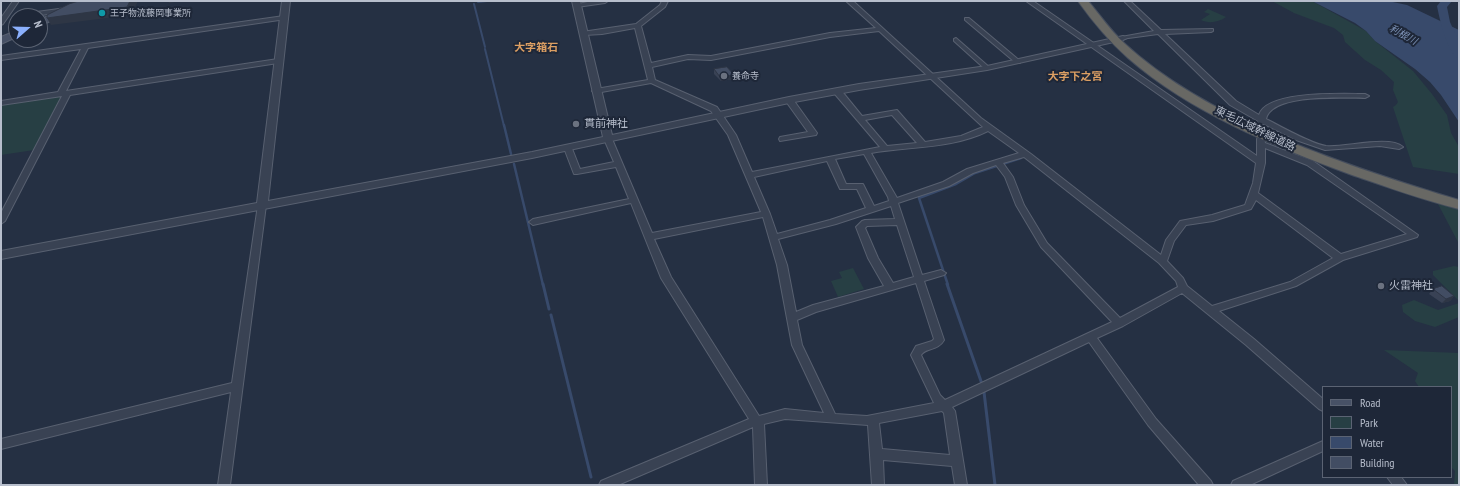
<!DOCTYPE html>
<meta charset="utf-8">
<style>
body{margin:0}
#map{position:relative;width:1460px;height:486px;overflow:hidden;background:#253043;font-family:"PT Sans Narrow",sans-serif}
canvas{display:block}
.frame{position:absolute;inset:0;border:2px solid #b7becc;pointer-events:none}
.legend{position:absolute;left:1322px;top:386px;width:130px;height:92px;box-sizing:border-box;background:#1e2738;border:1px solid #5b6373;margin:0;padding:5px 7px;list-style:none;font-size:12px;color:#b7becc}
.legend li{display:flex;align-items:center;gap:8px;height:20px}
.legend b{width:20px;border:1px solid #5b6373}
.north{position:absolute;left:8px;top:8px;width:40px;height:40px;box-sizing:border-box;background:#1e2738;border:1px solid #5b6373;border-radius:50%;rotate:70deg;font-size:11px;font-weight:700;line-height:16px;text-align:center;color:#b7becc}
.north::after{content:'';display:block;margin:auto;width:14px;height:18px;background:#8bb0fd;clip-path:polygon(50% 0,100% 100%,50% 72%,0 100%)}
</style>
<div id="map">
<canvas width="1460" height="486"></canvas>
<div class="frame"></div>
<ul class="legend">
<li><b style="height:5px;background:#475166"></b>Road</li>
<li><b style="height:11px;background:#273f44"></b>Park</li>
<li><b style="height:11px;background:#384a6b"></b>Water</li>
<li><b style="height:11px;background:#424d63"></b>Building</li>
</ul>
<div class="north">N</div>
</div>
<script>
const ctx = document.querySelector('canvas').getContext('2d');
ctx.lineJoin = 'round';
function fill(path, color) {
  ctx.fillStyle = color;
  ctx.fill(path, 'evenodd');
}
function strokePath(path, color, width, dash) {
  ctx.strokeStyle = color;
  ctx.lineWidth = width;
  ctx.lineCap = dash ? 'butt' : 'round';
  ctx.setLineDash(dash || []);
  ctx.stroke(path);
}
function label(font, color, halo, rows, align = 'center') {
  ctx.font = font + ' "PT Sans Narrow","Noto Sans JP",sans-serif';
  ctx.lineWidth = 4;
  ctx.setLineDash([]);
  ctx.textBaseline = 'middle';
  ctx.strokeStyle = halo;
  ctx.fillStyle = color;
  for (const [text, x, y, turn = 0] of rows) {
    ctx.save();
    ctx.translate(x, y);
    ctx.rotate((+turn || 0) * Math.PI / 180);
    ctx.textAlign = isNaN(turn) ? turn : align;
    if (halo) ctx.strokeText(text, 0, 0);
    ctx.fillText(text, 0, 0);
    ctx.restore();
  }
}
fill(new Path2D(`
 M1272,1h40l54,30 9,10 38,30 19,23 15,21 4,18 8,14v27l-46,-7 -20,-60 3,-2 2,-3 -5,-12 1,-8 -13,-12 -16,-10 -20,-18 -2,-7 -9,-7 -40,-15z
 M1208,9l18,8c-7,5 -17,7 -25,3l9,-6 -6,-2z
 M56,97h5l-27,53 -33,5v-50z
 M1438,204l21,5v35z
 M1454,266l5,1v34l-26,-26v-4z
 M853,268l11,21 -26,8 -7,-16 11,-3 -3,-6z
 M1414,300l24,10 21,-7v14l-24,10 -20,-6 -12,-9 -1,-7z
 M1384,350l75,3v132h-5l1,-14 -4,-4v-80h-32l-4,-6 3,-8z`), '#273f44');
fill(new Path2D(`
 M1312,1h76l19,4 52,25v92l-18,-27 -11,-13 -15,-13 -40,-28 -9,-10 -11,-8z`), '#384a6b');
strokePath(new Path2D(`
 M478,2l9,-1
 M474,4l11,43
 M485,49l19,77`), '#384a6b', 2);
strokePath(new Path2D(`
 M504,125l7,29
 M514,164l29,121
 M948,285l-29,-87 37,-14 19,-11 46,-15`), '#384a6b', 2.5);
strokePath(new Path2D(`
 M543,284l6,25
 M947,284l35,100
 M551,315l40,162
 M984,392l11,93`), '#384a6b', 3);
fill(new Path2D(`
 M1441,1h11l-5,6 3,15 9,20v16c-11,-2 -20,-41 -22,-52z`), '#384a6b');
const minor = new Path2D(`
 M13,1h6l-16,23 -2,1v-7z
 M592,1h16l-3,2 -28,4 -3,-2z
 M662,1h6l-3,6 -24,19 10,37 37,-8 23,1 119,-23 46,-5 -30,-27h7l128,117 50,36 130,101 5,-15 14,-19 32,-6 33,-10 8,-22 3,-20 -230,-162h7l224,155v-17l1,-2h6l1,6 48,18 105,74 -1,2 -74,23 -47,26 -77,25 35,28 69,60v12l-4,-2 -73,-64 -64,-52 -59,33 -26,12 59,81 55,62 2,4h-14l-51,-60 -59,-83 -137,65 3,4 12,74h-12l-3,-19 -69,-6 1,25h-12l-4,-60 -83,-6 -21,5 3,61h-12l-2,-58 -135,58h-19l2,-4 148,-62 -88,-141 -30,-75 -98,22 -4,-3 4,-3 96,-20 -13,-32 -39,7h-3l-10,-26 4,-2h3l9,23 34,-7 -10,-23 4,-2 4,2 40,94 109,-21 -33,-77 -17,-24 -60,-28 -55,10 -4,-2 4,-2 52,-9 -13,-52 -33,6 -18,1 -2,-1v-2l54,-8 24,-19zM879,31l104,96 -22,9 -36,6 -28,-32 -35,6 -22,-27h-3l-4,2 1,2 46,54 -128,25 -16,-37 -19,-28 -62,-27 -3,-13 36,-8 23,1 119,-23zM892,115l25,28 -30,3 -22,-26zM988,131l31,22 -52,16 -24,13 -46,16 -26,-45c39,-7 81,-4 117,-22zM1265,148l42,17 100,69 -66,20 -83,-61 7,-30zM864,154l24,43 1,4 -15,5 -11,-22h-17l-11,-25zM1024,157l135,106 17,18 2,6 -58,31 -73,-75 -23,-38 -11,-28 -10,-14zM827,161l13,28h17l9,19 -36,12 -53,14 -7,-20 -16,-37zM996,165l9,12 11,28 25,42 71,75 -167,78 -5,-5 -19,-40c6,-8 17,-4 23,-15l-20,-59 20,-6 2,-2 -5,-3 -19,5 -24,-72 51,-17 24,-13zM1256,200l77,58 -43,24 -78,24 -25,-20 -4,-8 -16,-17 7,-20 12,-16 27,-4 38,-12zM891,206l4,13 -30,1 -3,1 -6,6 12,31 16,28 -71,19 -17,7 -9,-47 -9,-26 58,-15zM763,217l14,48 15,80 32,68 -39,-4 -26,7 -88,-139 -17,-38zM897,225l17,52 -21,6 -15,-25 -13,-30 2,-2zM916,283l18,56 -2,2 -16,5 -5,9 23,48 -67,13 -32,-2 -33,-69 -5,-25 19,-8zM942,411l2,2 6,42 -68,-6 -3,-26z
 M1124,1h6l31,29 52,-1v2l-2,1 -46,2 71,67 23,14c7,-25 85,-21 106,-21l4,2 -4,2c-21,0 -93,-5 -99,21l6,3c13,7 41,22 54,24 18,2 63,-11 77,1l-4,2 -19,-3 -55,4 -29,-10 -32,-16 -6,1v-4l-28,-16 -72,-71 -37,5v-2l33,-6z
 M66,8l2,1v2l-33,5h-16l3,-2z
 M284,16l2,1v2l-198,29 -22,43 212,-32 3,2 -3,2 -208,32 -65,126 -4,3v-11l61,-117 -61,9v-4l57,-9 23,-43 -80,11v-4z
 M965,18h4l51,43v2h-4l-51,-43z
 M956,38l33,29v2h-4l-31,-28v-2z
 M786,98h6l25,35 -1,2 -36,6 -1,-2 1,-2 28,-5 -23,-32z
 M262,202l4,3 -36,280h-12l13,-93 -230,57v-10l231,-56 26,-178z
 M1323,441v10l-73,34h-19l2,-4z
 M1387,477h14l6,8h-14z`);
const tertiary = new Path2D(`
 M282,1h8l-22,200 264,-49 71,-15 -31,-136h8l32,134 177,-38 70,-13 128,-18 136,-30 4,2 -4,2 -136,30 -128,20 -70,13 -257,55 -531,101v-8l256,-48z`);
const secondary = new Path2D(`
 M80,1h11l-51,25v-6z
 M16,31v6l-15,7v-7z`);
const trunk = new Path2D(`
 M1078,1h10c12,14 22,29 36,42 84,78 226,124 335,157v9c-36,-9 -72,-22 -107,-34 -78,-29 -161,-62 -224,-117 -19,-17 -35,-36 -50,-57z`);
strokePath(minor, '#586070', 2);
strokePath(tertiary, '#586070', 2);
strokePath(secondary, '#586070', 2);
strokePath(trunk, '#444d5d', 2);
fill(minor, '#394253');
fill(tertiary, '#394253');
fill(secondary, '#475166');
fill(trunk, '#686864');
fill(new Path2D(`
 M714,69l20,6v4l-13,2 -7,-7z
 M1433,289l21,7 -4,5 -8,2 -13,-9z`), '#394255');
fill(new Path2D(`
 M130,1h8l-7,14 -80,10 -4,-7z
 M168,1h13l-12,2z
 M734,75v4l-13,2 -1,-4z
 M1454,296l-4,5 -8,2 4,-4z`), '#2e3645');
const building = new Path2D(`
 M79,1h51l-3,6 -80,11v-3l22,-11z
 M727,67l7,8 -14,2 -6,-8z
 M1442,286l12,10 -8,3 -13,-10z`);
fill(building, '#424d63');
strokePath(building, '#2e3645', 1);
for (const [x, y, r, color] of [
 [102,13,4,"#0f9aa8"],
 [724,76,4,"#6b7280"],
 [576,124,4,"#6b7280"],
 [1381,286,4,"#6b7280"]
]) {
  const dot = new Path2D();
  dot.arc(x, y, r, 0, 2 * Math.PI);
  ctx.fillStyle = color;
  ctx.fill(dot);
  strokePath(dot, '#1e2738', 1.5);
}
label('9px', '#b7becc', '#1e2738', [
 ["王子物流藤岡事業所",110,13],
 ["養命寺",732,76]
], 'left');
label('italic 10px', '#7c91b5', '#1e2738', [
 ["利根川",1403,35,29]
]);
label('bold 11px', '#dc9f63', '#1e2738', [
 ["大字箱石",536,48],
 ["大字下之宮",1075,77]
]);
label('11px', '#b7becc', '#1e2738', [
 ["貫前神社",584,124],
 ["火雷神社",1389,286]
], 'left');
label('11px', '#b7becc', '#1e2738', [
 ["東毛広域幹線道路",1255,129,26]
]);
</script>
